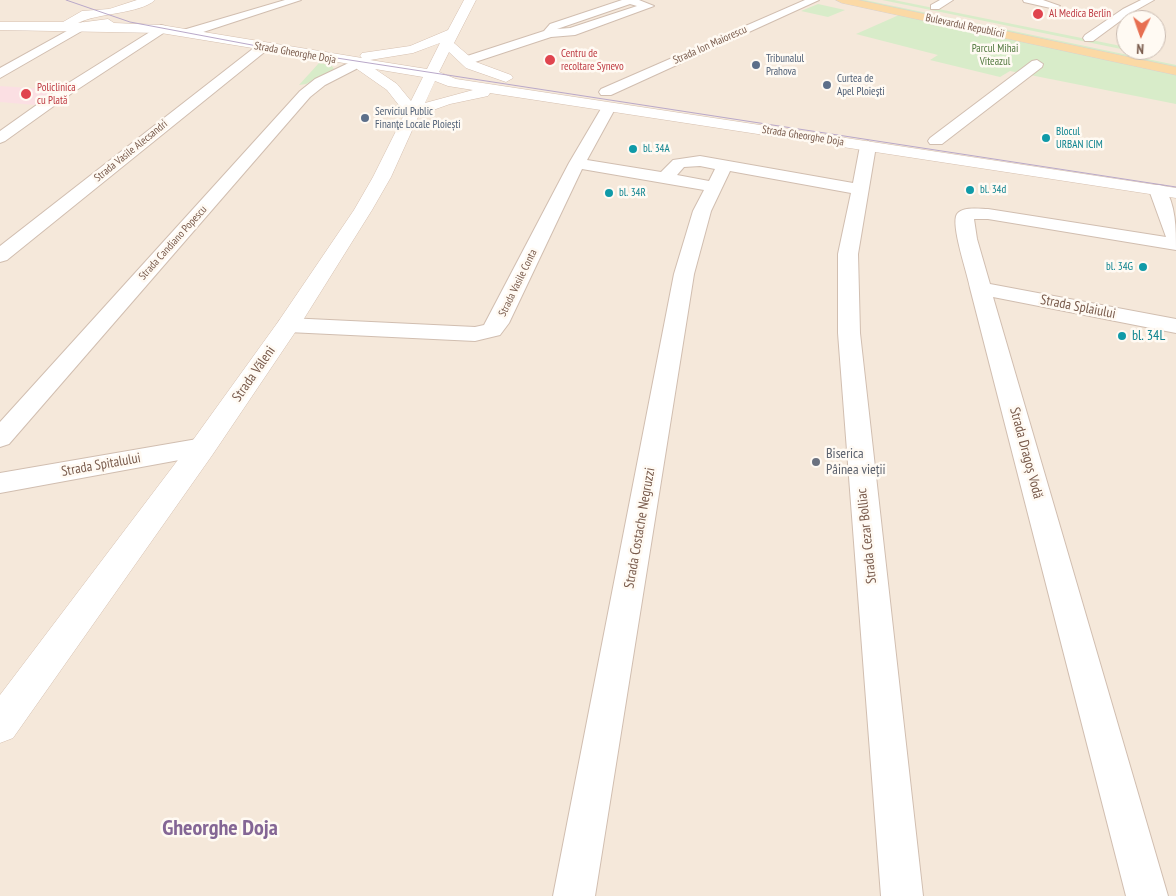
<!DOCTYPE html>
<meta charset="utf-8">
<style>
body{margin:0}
#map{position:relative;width:1176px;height:896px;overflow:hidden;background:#fdf6ec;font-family:"PT Sans Narrow",sans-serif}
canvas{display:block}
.north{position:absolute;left:1116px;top:10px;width:50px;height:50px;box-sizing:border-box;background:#fffaf3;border:1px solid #cabbb1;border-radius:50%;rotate:183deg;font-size:14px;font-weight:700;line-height:20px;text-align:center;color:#7a5c4d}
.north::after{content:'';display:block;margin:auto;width:18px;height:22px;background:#e76f51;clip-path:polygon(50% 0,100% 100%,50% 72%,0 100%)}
</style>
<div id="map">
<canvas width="1176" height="896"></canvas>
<div class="north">N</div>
</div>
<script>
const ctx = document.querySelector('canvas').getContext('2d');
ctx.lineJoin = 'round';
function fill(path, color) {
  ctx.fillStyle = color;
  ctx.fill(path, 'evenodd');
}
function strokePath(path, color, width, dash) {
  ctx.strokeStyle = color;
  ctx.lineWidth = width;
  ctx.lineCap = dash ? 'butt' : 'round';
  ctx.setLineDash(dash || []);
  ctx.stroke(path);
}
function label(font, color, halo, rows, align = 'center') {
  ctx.font = font + ' "PT Sans Narrow",sans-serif';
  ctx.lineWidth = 5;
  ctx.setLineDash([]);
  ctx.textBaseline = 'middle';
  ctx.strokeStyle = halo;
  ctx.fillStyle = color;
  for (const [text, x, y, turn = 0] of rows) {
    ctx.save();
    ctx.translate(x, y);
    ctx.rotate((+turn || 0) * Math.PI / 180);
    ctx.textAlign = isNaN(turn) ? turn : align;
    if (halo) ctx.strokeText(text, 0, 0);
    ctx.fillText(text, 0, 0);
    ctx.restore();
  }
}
fill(new Path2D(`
 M0,0h1176v896h-1176zM1126,20h30v30h-30z`), '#f5e8da');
fill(new Path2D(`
 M0,86l59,4 -24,15 -35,-3z`), '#fbdfe3');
fill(new Path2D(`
 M853,0h12l311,65v3z
 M882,0h12l232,47v3z
 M818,4l27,6 -17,7 -27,-6z
 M899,15l277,60v29l-166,-33 -10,6 -70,-17 8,-5 -82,-21z
 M319,63l12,2 3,4 -28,15 -7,1z`), '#d8ecc9');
const minor = new Path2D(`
 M285,0h16l-110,36h-8l-2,-3 2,-3z
 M622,0h17l15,6 -79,29 -24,2 -85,28 -6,-4 1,-3 83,-27 6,-7zM630,4l7,2 -67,22 -13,1z
 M805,0h14l-208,95h-10l-2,-3 2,-3z
 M940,0h13l-14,9h-8v-4z
 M1023,0h20l17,6 -5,3 -31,-7z
 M1141,0h13l-23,13 -38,28h-8l-2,-3 2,-3 38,-26z
 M83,22l6,4 -2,2 -87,50v-10z
 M161,25l4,1v6l-93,61 -67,48 -5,2v-12l62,-44z
 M263,43l6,4 -2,3 -260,210 -7,2v-16l259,-202z
 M357,59l5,1 1,3 -1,3 -37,19 -15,12 -301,347 -9,3v-25l300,-331 15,-12z
 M1037,60l6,4 -1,3 -100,77h-12l-2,-3 2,-3 102,-77z
 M609,103l7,4 -29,53 74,12 12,-12 27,-4 153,27 7,-37 8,-5 8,5 -18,108 2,79 63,563h-42l-43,-563v-79l13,-61 -121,-22 -19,40 -17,63 -99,622h-42l121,-622 19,-63 11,-21 -122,-21 -73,154 -9,12 -25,6 -187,-9 -8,-2 -3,-5 3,-5 8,-2 187,9 9,-2 85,-162 33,-56zM700,166l15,3 -6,12 -32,-6 7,-8z
 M1158,185l6,1c12,20 12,41 12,64l-188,-31h-14l3,20 13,45 186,35v14l-183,-36 175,599h-42l-156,-608c-2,-13 -20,-64 -13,-74 6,-8 23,-5 31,-5l178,28 -17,-47 3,-4z
 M203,438l9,2 4,7 -4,7 -212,39v-20z`);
const secondary = new Path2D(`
 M137,0h18c-15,14 -58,13 -77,23l30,-4 6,4 47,2 201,33 -2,-2 2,-3 48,-7 38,-16 16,-30h12l-22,43 22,19 35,13 2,3 -7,4 -40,-14 -17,-16 -10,20 17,7 720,109v10l-686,-105 -2,3 -38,8 -31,11 -28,62 -19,33 -72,115 -87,129 -200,284 -13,5v-48l193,-255 85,-118 76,-112 19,-33 32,-64 -18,-23 -30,-21 -1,-4 -195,-32 -161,-3v-8h63l19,-11 27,-2zM440,43l-13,26 -57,-9 43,-7zM375,69l48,8 -12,24 -14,-17zM435,81l13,5 25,4 -48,13z`);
const primary = new Path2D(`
 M836,0h22l318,67v8l-334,-72z`);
strokePath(minor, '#d1beb0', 2);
strokePath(secondary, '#d6c0b0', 1);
strokePath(primary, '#dad1cd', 1);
fill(minor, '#fff');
fill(secondary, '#fff');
fill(primary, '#fbd9a5');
strokePath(new Path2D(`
 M66,0l64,22 122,23 924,142`), '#b9a8c9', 1);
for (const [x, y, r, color] of [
 [1038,14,6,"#e0444e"],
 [550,60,6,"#e0444e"],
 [756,65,5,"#5c6f8a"],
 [827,85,5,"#5c6f8a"],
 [26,94,6,"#e0444e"],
 [365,118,5,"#5c6f8a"],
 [1046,138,5,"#0f9aa8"],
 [633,149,5,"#0f9aa8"],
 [970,190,5,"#0f9aa8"],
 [609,193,5,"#0f9aa8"],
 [1143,267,5,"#0f9aa8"],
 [1122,336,5,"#0f9aa8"],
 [816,462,5,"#6b7280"]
]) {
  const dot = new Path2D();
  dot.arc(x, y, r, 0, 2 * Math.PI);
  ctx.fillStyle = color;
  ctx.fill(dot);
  strokePath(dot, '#fffaf3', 2);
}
label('11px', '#be3a42', '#fffaf3', [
 ["Al Medica Berlin",1049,14],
 ["Centru de",561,54],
 ["recoltare Synevo",561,67],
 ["Policlinica",37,88],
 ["cu Plată",37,101]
], 'left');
label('11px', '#7a5c4d', '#fffaf3', [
 ["Bulevardul Republicii",965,26,12],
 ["Strada Ion Maiorescu",710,45,-24],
 ["Strada Gheorghe Doja",295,53,10],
 ["Strada Gheorghe Doja",803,136,9],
 ["Strada Vasile Alecsandri",131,151,-39],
 ["Strada Candiano Popescu",173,243,-48],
 ["Strada Vasile Conta",518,283,-64]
]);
label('11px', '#537a41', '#fffaf3', [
 ["Parcul Mihai",995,49],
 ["Viteazul",995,62]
]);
label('11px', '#4e5e75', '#fffaf3', [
 ["Tribunalul",766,59],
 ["Prahova",766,72],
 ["Curtea de",837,79],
 ["Apel Ploieşti",837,92],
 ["Serviciul Public",375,112],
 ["Finanţe Locale Ploiești",375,125]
], 'left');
label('11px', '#0d838f', '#fffaf3', [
 ["Blocul",1056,132],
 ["URBAN ICIM",1056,145],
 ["bl. 34A",643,149],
 ["bl. 34d",980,190],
 ["bl. 34R",619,193],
 ["bl. 34G",1133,267,"right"]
], 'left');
label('14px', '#7a5c4d', '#fffaf3', [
 ["Strada Splaiului",1078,307,11],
 ["Strada Văleni",254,374,-55],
 ["Strada Dragoș Vodă",1026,453,75],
 ["Strada Spitalului",101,465,-10],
 ["Strada Costache Negruzzi",640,528,-80],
 ["Strada Cezar Bolliac",867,536,-96]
]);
label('14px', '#0d838f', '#fffaf3', [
 ["bl. 34L",1132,336]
], 'left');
label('14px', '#5b616d', '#fffaf3', [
 ["Biserica",826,454],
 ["Pâinea vieții",826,470]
], 'left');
label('bold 22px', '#846695', '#fffaf3', [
 ["Gheorghe Doja",220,829]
]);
</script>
